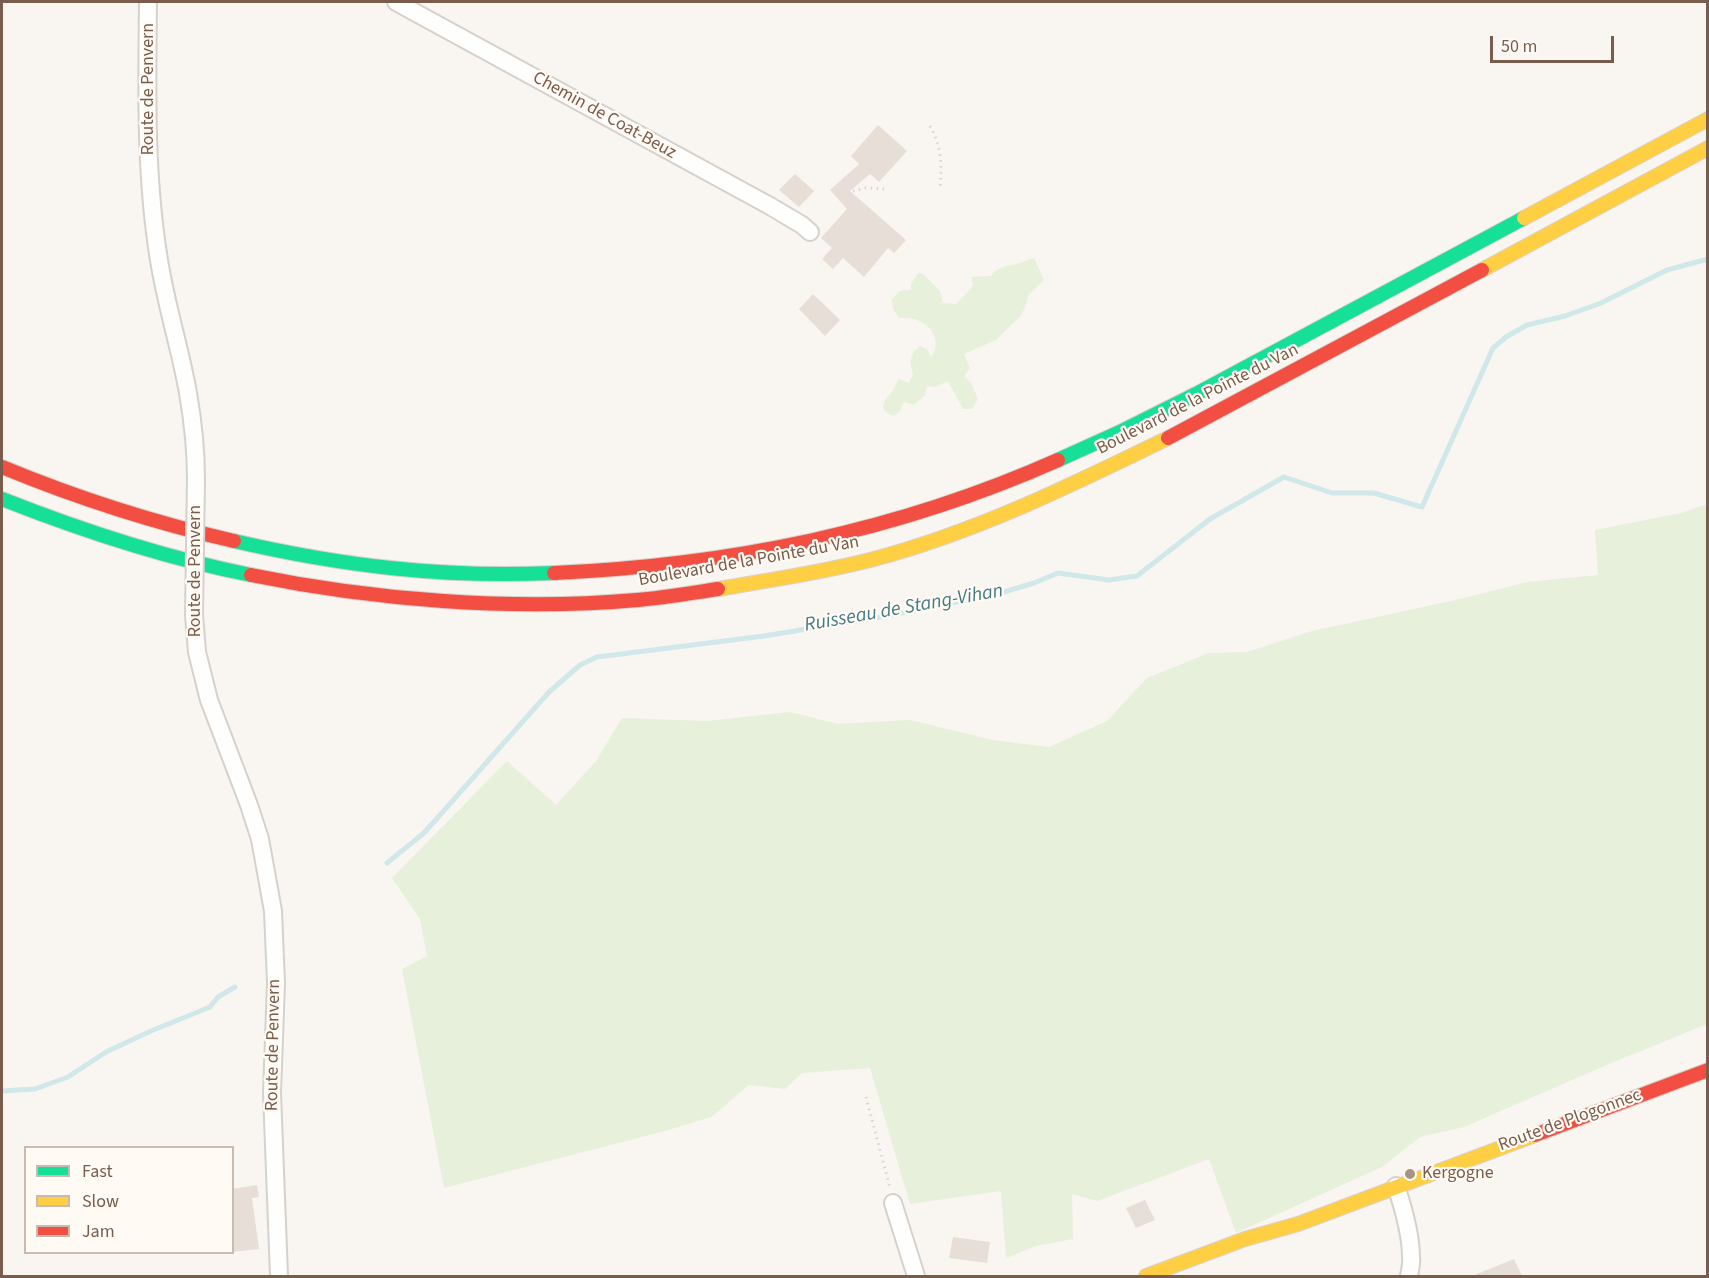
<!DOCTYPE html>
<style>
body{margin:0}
#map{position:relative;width:1709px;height:1278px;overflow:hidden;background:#f9f5f0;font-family:"Source Sans 3",sans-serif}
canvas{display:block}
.frame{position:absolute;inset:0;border:3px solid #7a5c4d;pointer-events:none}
.legend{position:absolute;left:24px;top:1146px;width:210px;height:108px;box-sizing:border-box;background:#fffaf3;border:2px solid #cabbb1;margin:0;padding:8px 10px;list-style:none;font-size:18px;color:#7a5c4d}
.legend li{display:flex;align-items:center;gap:12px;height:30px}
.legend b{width:30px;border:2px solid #cabbb1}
.scale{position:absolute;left:1490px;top:36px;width:124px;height:27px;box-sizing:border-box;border:3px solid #7a5c4d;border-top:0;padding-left:8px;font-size:18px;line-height:21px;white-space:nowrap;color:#7a5c4d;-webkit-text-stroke:4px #fffaf3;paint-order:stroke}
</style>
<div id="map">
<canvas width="1709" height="1278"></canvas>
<div class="frame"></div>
<ul class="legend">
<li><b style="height:8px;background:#16e098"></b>Fast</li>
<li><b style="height:8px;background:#ffcf43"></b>Slow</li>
<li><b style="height:8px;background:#f24e42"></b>Jam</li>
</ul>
<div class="scale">50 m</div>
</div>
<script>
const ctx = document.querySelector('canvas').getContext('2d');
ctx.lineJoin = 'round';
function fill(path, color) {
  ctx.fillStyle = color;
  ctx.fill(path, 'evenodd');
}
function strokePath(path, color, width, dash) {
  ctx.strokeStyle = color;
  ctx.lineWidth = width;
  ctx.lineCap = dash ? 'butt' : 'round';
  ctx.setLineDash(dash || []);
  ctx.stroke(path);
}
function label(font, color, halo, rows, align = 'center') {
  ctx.font = font + ' "Source Sans 3",sans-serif';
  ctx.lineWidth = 4.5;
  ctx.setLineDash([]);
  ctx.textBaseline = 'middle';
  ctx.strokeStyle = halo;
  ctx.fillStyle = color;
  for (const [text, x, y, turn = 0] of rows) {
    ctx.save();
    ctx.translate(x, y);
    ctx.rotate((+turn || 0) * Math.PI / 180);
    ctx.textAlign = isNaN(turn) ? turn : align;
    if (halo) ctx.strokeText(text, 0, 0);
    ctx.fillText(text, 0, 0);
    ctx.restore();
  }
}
fill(new Path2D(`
 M1034,258l10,22 -15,14 -3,11 -6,12 -11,10 -13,13 -32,14 6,14 -6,8 7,7 7,16 -6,10h-9l-15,-28 -13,6 -8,-1 -2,9 -11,10 -10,-3 -4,9 -6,5c-21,-8 -6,-17 0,-28 2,-3 3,-6 5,-9l10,4 4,-9 -3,-12 3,-9 7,-7 7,3 4,8c12,-15 0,-34 -17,-38 -4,-1 -10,-1 -15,-1l-6,-9 -1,-10 8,-8 11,-1v-6l7,-11h4l18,18 3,12 13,1 17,-18 -1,-9 19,-1c9,-11 16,-9 28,-13 5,-1 10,-4 15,-5z
 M1707,504v520l-98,40 -145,63 -44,10 -38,30 -146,66 -27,-74 -112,42 -25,-7 1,45 -37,7 -30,12 -5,-67 -91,13 -40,-136 -68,5 -17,16 -36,-4 -38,32 -46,14 -221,57 -42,-219 25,-13 -7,-37 -28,-41 115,-117 49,44 40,-44 26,-43 85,3 83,-9 48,12 72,-4 83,20 56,7 58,-26 40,-43 62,-25 38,-1 65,-21 148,-32 67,-17 71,-7 -3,-45 86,-17z`), '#e7f0db');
strokePath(new Path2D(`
 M387,863l37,-30 125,-141 31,-27 17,-8 167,-21 123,-20 110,-22 37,-11 24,-10 51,7 28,-4 73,-57 74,-42 48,16h42l48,14 71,-159 13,-11 21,-12 38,-9 36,-13 66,-33 41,-11
 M2,1091l33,-2 33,-12 38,-25 45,-21 59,-24 8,-10 17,-10`), '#d0e8ea', 5);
fill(new Path2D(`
 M878,125l29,26 -28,31 -9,-8 -20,17 56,49 -12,13 -6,-5 -24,29 -21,-19 -10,11 -11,-10 10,-11 -11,-10 26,-29 -17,-19 29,-26 -8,-8z
 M795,174l19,17 -15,16 -20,-17z
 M813,294l27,26 -15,16 -26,-27z
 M257,1185l2,12 -7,1 7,51 -27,3v-63z
 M1145,1200l10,20 -19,8 -10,-20z
 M953,1237l37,5 -3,21 -38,-5z
 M1514,1259l8,17h-50z`), '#e6ded7');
const street = new Path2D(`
 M148,2c-1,85 -3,173 11,258 7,45 21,88 29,133 5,29 8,57 8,86
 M396,2l374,204 32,19 8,7
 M194,615l3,37 12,48 40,105 11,34 13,72 3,72 -4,110 7,183
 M1396,1186c7,21 15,49 15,71 1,6 -1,13 -2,19
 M893,1203l23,73`);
const fast = new Path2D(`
 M1058,460l62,-28 78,-39 326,-175
 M2,499c81,32 163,59 249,76
 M234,541c108,25 209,37 320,32`);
const slow = new Path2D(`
 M1524,218l184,-99
 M1482,270l226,-122
 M718,589c51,-9 102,-16 152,-29 104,-27 202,-75 298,-122
 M1146,1276l99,-37 53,-15 237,-89`);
const jam = new Path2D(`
 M1168,438l314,-168
 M2,467c75,31 153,56 232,74
 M554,573c176,-8 342,-41 504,-113
 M251,575c122,25 261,36 386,25 27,-2 54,-7 81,-11
 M1535,1135l173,-65`);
strokePath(street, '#d7d1cb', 20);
strokePath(fast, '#dad1cc', 16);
strokePath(slow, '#dad1cc', 16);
strokePath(jam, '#dad1cc', 16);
strokePath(new Path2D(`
 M930,126c12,21 12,41 10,64
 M853,191l12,-3 20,1
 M866,1097l24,91`), '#dcd5d0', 3, [1.5, 4.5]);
strokePath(street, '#fefefd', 16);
strokePath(fast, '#16e098', 14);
strokePath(slow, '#ffcf43', 14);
strokePath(jam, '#f24e42', 14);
const streetBridge = new Path2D(`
 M194,615l2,-136`);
strokePath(streetBridge, '#d7d1cb', 20, []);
strokePath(streetBridge, '#fefefd', 16);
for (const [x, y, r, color] of [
 [1410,1174,6,"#a69286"]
]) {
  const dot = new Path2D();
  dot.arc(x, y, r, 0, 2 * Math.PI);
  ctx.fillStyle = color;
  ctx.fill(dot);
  strokePath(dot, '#fffaf3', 2);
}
label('18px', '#7a5c4d', '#fffaf3', [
 ["Route de Penvern",149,89,-90],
 ["Chemin de Coat-Beuz",604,116,29],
 ["Boulevard de la Pointe du Van",1198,400,-27],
 ["Boulevard de la Pointe du Van",749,562,-10],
 ["Route de Penvern",196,571,-90],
 ["Route de Penvern",274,1045,-89],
 ["Route de Plogonnec",1570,1121,-20]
]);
label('18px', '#7a5c4d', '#fffaf3', [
 ["Kergogne",1422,1174]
], 'left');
label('italic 20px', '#437c86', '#fffaf3', [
 ["Ruisseau de Stang-Vihan",904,609,-10]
]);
</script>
